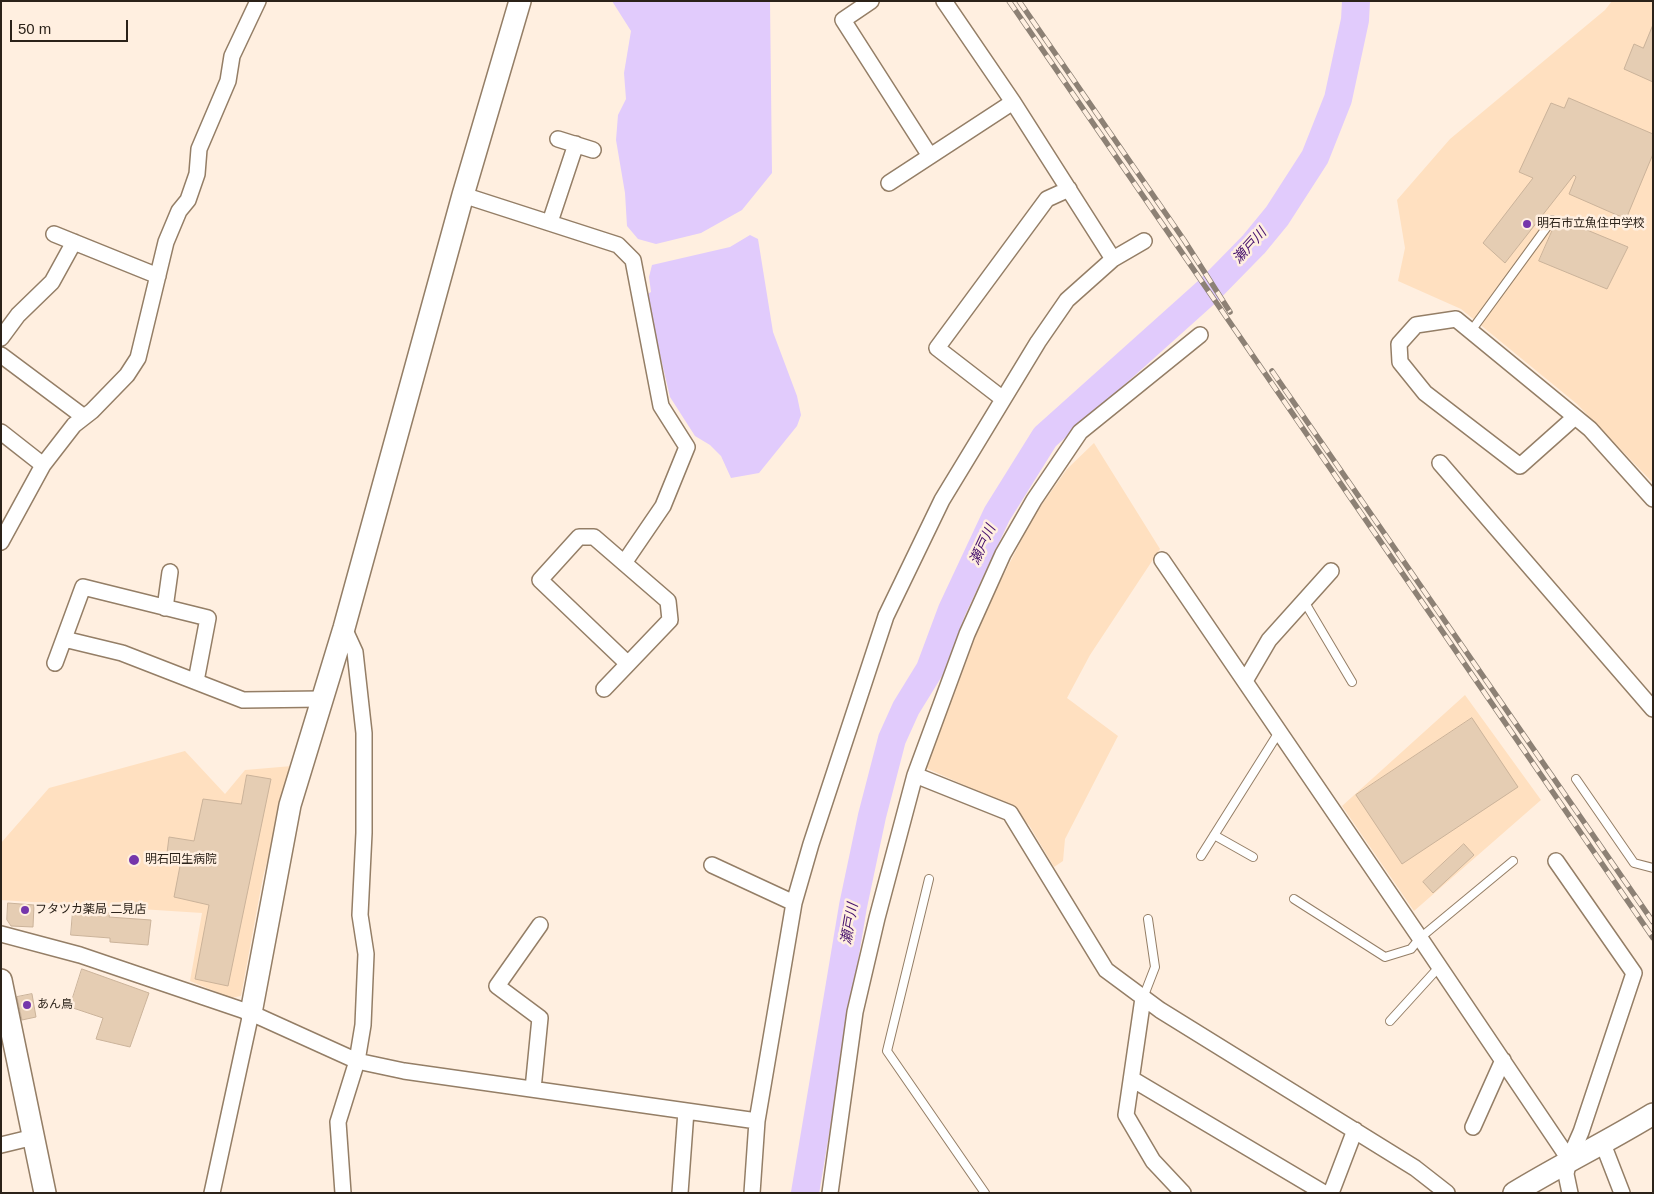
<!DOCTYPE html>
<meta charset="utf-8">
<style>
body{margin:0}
#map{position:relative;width:1654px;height:1194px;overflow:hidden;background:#ffefe0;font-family:Helvetica,sans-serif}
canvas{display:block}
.frame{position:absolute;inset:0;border:2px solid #2b2219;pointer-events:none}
.scale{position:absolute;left:10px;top:20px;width:118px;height:22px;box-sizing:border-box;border:2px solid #2b2219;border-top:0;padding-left:6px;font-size:15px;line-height:18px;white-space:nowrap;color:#2b2219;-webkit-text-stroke:4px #ffefe0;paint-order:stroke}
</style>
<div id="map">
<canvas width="1654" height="1194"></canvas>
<div class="frame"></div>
<div class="scale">50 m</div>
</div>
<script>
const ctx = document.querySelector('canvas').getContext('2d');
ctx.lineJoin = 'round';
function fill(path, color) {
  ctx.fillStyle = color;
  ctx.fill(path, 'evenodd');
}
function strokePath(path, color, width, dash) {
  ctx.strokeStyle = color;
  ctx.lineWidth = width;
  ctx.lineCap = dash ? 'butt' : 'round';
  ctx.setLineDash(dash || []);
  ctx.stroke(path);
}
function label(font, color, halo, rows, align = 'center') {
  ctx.font = font + ' Helvetica,"Noto Sans JP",sans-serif';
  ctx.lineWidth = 5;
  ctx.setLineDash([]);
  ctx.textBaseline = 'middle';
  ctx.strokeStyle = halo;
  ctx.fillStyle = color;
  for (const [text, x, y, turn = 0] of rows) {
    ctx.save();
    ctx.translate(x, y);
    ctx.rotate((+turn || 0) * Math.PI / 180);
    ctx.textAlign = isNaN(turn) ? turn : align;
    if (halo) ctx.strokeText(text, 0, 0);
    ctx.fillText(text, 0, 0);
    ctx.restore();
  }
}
fill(new Path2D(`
 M1612,1h41v482l-76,-79 -116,-95 -63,-28 7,-33 -8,-48 53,-61 155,-129z
 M1094,443l66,106 -70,106 -23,43 51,38 -53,103 -2,22 -9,6 -25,-42 -23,-21 -80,-36 9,-34 35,-93 63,-124 34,-48z
 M1465,695l76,105 -127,111 -72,-105z
 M185,751l40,43 20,-24 47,-4 -29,111 -22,119 -10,2 -41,-17 12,-68 -201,-13v-57l48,-55z`), '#ffe0c0');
fill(new Path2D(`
 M612,1h158l2,172 -30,37 -41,23 -45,11 -18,-5 -11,-13 -2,-33 -9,-53 2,-25 8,-16 -2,-26 7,-42z
 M750,235l8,4 15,93 24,64 4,19 -4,11 -38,47 -28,5 -10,-22 -11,-11 -15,-9 -25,-39 -24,-102 5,-3 -2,-15 3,-12 78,-18z`), '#e1cbfc');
strokePath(new Path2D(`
 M805,1193l48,-287 19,-90 20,-77 14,-31 24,-39 22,-59 45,-96 48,-77 164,-147 45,-46 23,-28 38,-59 23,-58 17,-79 1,-19`), '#e1cbfc', 28);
const building = new Path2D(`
 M1653,25v57l-29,-13 10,-25 9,4z
 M1569,98l84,36v20l-27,65 -57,-25 7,-17 -2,-2 -69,88 -22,-20 50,-65 -14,-6 32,-69 13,5z
 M1558,218l70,29 -21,42 -68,-28z
 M1472,718l46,69 -116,77 -46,-69z
 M247,775l24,4 -43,207 -33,-7 14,-74 -35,-8 6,-31 -14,-5 3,-24 25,4 9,-42 38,5z
 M1464,844l10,11 -41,38 -10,-11z
 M8,903l26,2 -1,22 -22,-1 -4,-6z
 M73,911l37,2 -1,4 42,3 -3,25 -38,-3v-4l-39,-3z
 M82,969l67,24 -19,54 -34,-8 7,-21 -33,-11z
 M32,994l4,23 -14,3 -5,-23z`);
fill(building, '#e5cdb3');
strokePath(building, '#cbb39a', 1);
const lane = new Path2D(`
 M1471,331l81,-111
 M1304,601l48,81
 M1576,779l58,84 19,5
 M1214,835l39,22
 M1201,856l78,-124
 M929,879l-42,172 98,142
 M1294,899l91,58 26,-8 9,-11 93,-77
 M1143,998l12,-31 -7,-48
 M1390,1021l50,-55`);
const street = new Path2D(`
 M871,1l-28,19 87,136
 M944,1l69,101 100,157
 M558,139l35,11
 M889,183l124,-81
 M463,195l155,50 15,15 28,146 26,41 -24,59 -39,57
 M550,222l26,-78
 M54,234l104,42
 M1,338l17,-23 34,-33 22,-40
 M1,355l83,62
 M1003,399l-66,-51 110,-149 22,-10
 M1575,417l-55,49 -95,-73 -25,-31 -1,-18 17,-19 40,-6 134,110 63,70
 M1,432l42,33
 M1440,463l213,246
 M1,542l42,-77 31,-40 18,-14 35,-36 11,-17 28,-116 13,-31 9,-11 9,-26 2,-25 29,-68 4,-25 26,-55
 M1162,560l258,378 149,221
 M165,608l5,-36
 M64,639l58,14 121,47 79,-1
 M55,663l28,-76 125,31 -12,63
 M1245,681l24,-41 62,-69
 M604,689l66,-69 -2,-19 -74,-64h-15l-39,43 88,84
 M915,775l95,38 96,157 54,40 255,158 32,25
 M1556,861l78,112 -53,159 -12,27 -3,15 4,19
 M712,865l82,38
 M1,934l79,21 171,58 106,48 47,10 353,50
 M1143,998l-17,117 27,46 30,32
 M1132,1079l192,114
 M533,1089l7,-71 -43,-32 43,-61
 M1473,1127l30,-67
 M1603,1144l19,49
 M1,1145l33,-8
 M212,1193l39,-180
 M343,1193l-5,-71 19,-61 6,-36 3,-71 -6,-39 4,-82v-100l-9,-81 -11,-24
 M680,1193l6,-82
 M752,1193l5,-72 37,-218 17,-59 75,-228 56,-116 96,-158 29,-42 46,-41 31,-18
 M830,1193l25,-181 22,-94 38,-143 52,-141 36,-80 31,-54 46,-68 120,-97
 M1331,1193l24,-63`);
const secondary = new Path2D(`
 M1,980l44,213
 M251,1013l39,-208 54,-177 119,-433 57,-194
 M1514,1193c46,-28 93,-51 139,-79`);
strokePath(lane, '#947e66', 10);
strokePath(street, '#947e66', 18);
strokePath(secondary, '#947e66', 24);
strokePath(lane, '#fff', 8);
strokePath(street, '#fff', 15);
strokePath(secondary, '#fff', 21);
const rail = new Path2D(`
 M1009,1l644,937
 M1019,1l165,239 46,72
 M1272,371l381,551`);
strokePath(rail, '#8d8175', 5.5);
strokePath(rail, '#ffefe0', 4, [11]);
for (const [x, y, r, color] of [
 [1527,224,5,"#7536ab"],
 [134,860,6,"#7536ab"],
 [25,910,5,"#7536ab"],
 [27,1005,5,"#7536ab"]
]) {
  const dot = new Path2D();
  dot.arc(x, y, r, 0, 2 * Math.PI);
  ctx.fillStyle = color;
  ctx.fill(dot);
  strokePath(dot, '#ffefe0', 2);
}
label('12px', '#2b2219', '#ffefe0', [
 ["明石市立魚住中学校",1537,224],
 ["明石回生病院",145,860],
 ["フタツカ薬局 二見店",35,910],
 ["あん鳥",37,1005]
], 'left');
label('italic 14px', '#46116d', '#ffefe0', [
 ["瀬戸川",1250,246,-48],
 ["瀬戸川",983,545,-65],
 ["瀬戸川",850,924,-80]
]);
</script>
